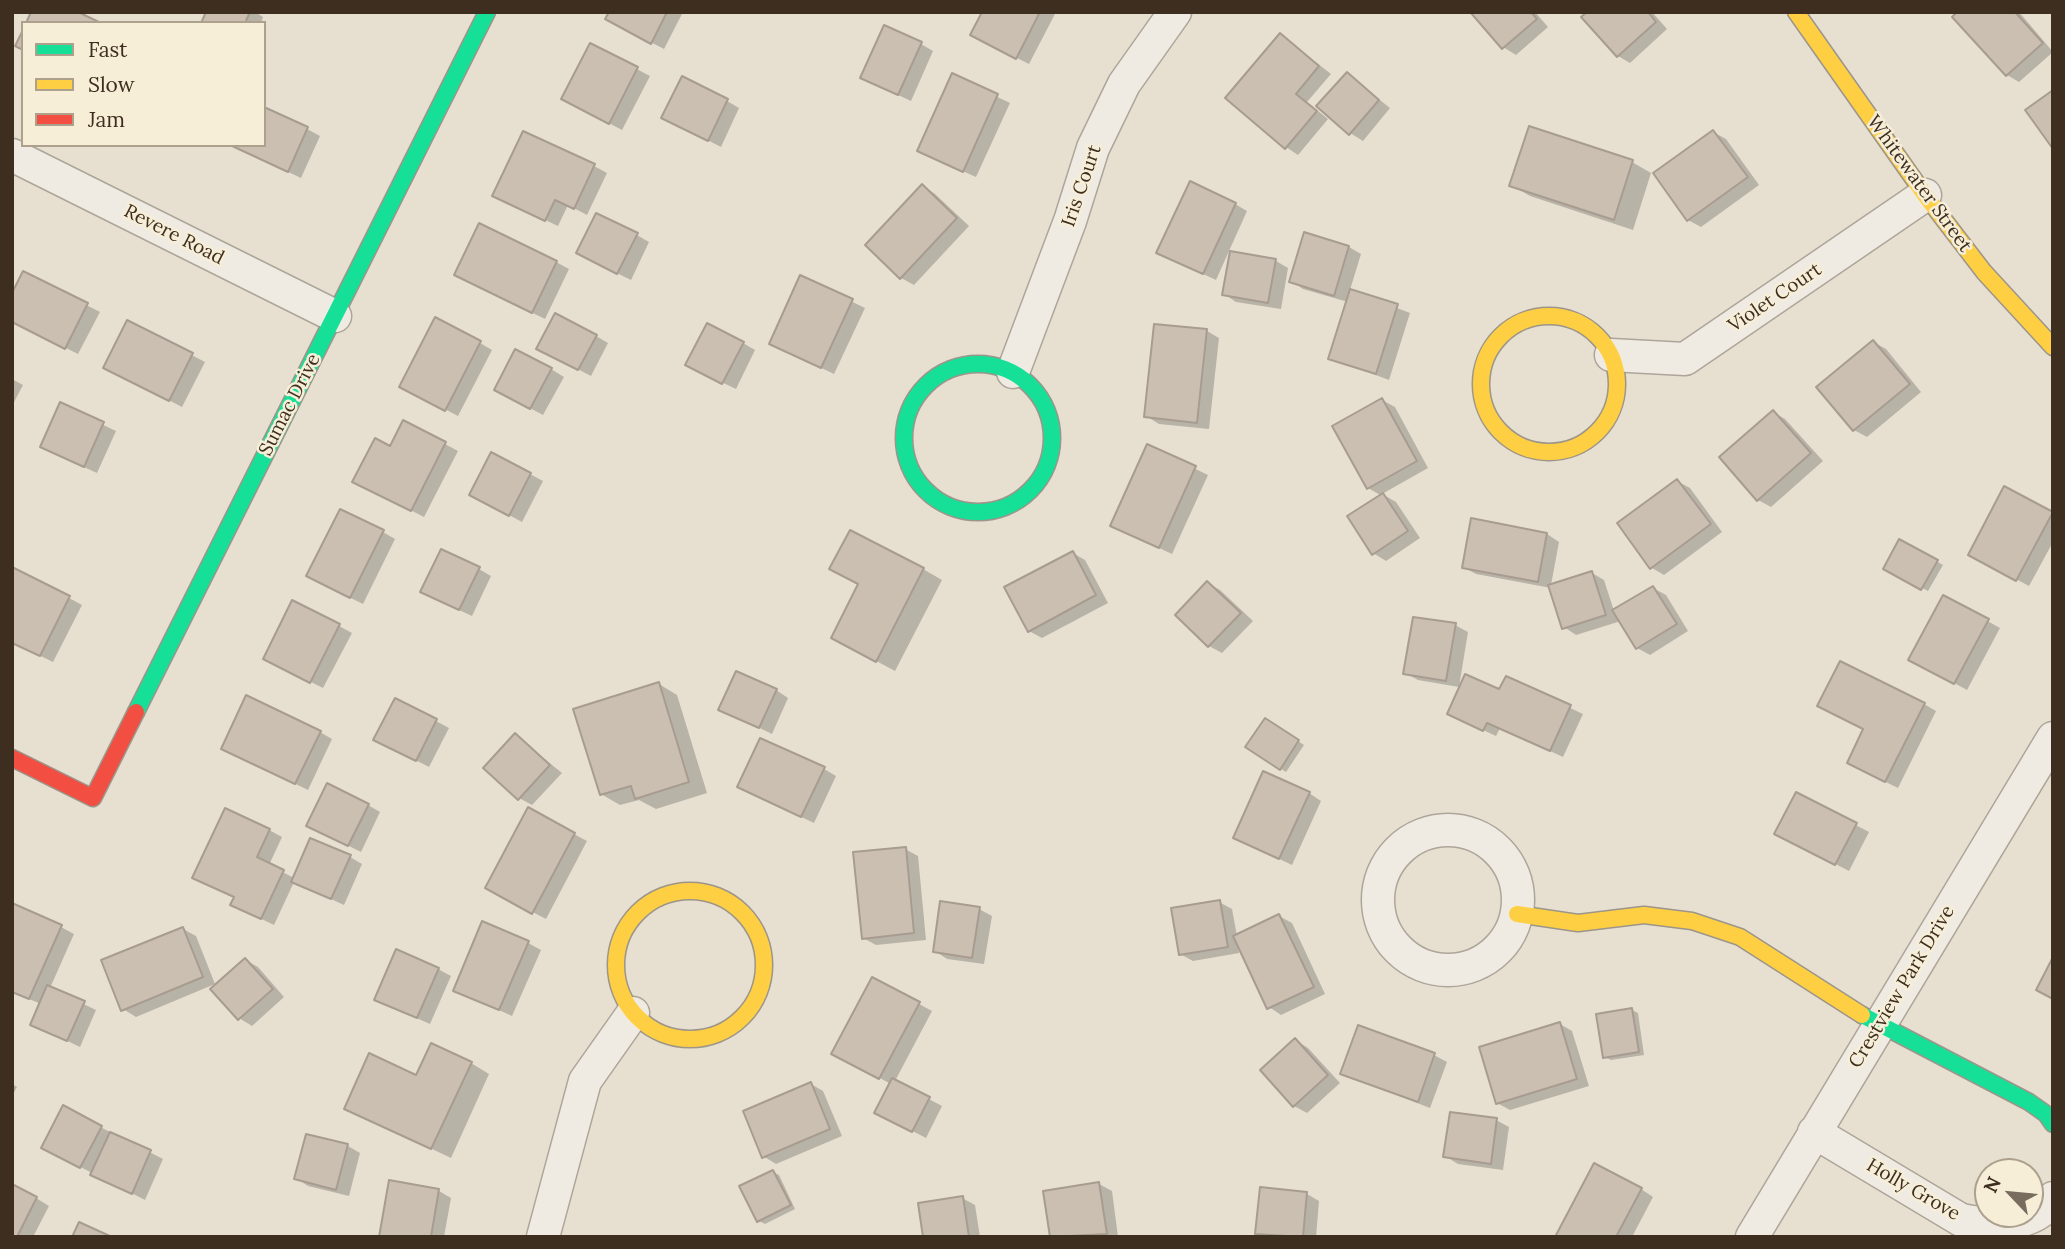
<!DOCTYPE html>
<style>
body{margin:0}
#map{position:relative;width:2065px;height:1249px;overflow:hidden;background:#e7e0d1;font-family:Lora,serif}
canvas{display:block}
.frame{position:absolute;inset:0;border:14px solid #3d2e20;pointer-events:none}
.legend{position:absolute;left:21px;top:21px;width:245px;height:126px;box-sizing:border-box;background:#f7eed8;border:2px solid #ada18e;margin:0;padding:9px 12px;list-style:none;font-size:21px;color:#3d2e20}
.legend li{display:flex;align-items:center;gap:14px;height:35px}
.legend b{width:35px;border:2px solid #ada18e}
.north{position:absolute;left:1974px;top:1158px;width:70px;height:70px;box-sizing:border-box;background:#f7eed8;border:2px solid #ada18e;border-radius:50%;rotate:296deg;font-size:19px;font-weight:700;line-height:28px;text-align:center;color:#3d2e20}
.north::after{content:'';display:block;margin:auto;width:24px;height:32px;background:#786c5e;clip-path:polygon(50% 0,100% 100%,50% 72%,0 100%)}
</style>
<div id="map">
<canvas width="2065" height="1249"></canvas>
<div class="frame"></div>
<ul class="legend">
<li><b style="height:9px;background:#16e098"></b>Fast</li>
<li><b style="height:9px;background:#ffcf43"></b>Slow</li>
<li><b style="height:9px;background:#f24e42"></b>Jam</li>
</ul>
<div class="north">N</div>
</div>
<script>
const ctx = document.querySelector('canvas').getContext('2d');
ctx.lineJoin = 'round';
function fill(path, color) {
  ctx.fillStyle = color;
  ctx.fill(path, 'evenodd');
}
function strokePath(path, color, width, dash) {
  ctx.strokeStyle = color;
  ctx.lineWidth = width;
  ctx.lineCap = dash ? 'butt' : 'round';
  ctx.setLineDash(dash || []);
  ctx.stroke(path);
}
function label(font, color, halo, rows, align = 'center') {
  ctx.font = font + ' Lora,serif';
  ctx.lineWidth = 5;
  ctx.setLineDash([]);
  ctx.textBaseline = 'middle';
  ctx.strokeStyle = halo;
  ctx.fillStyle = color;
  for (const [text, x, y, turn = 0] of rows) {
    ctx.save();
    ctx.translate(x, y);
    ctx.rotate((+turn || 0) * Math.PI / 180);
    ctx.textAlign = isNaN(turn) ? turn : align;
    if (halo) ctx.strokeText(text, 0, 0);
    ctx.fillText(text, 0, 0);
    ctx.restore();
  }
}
fill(new Path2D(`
 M208,12h47l8,5 -2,6h-58z
 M611,12h72l-19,37 -44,-23z
 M984,12h72l-27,52 -44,-22z
 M1535,12l13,15 -32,28 -13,-8 -29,-34z
 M1589,12h63l15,17 -37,34 -12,-7z
 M1960,12h59l34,40 -34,30 -12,-7z
 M1281,35l50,39 -24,28 21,17 -30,36 -12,-8z
 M921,44l12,7 -22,50 -37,-17z
 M591,45l59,31 -28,54 -46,-24z
 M1347,74l43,34 -27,33 -13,-8z
 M953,76l57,27 -34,74 -45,-20z
 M727,101l12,7 -18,39 -45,-23z
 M1530,128l102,34 19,11 -18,57 -103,-34 -19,-11z
 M307,129l13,7 -19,42 -70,-33h33z
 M1713,132l13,7 33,46 -58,42 -13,-7z
 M594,166l13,7 -20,42 -19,-10 -10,21 -51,-24z
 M923,186l12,8 34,32 -55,59 -13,-7 -34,-33z
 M1235,204l12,7 -31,69 -45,-21z
 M637,235l12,7 -18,38 -41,-20z
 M1349,247l12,7 -11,36 60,23 -21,67 -59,-22 18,-56 -45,-13 -12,-8z
 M1231,253l45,8 12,7 -7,41 -45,-7 -12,-8z
 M556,262l13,7 -24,50 -76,-37z
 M24,273l76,39 -22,42 -66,-33z
 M801,277l64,31 -31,66 -63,-30z
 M128,322l77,40 -23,45 -64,-33z
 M1156,326l51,5 12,7 -10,91 -50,-5 -13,-8z
 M596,336l12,7 -17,33 -40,-21z
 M1873,342l13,7 35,43 -54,45 -13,-7 -36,-43z
 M480,343l12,7 -34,66 -44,-23z
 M743,343l12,7 -19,39 -36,-17z
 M551,369l13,8 -21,38 -34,-18z
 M12,379l11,6 -11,21z
 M1382,400l13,7 33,61 -46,26 14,8 24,36 -34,23 -13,-8 9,-57 -14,-8z
 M61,405l55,26 -19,42 -42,-19z
 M1773,412l12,7 38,42 -52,46 -13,-7z
 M445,444l13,7 -34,66 -57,-29 24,-40z
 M1148,446l60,29 -36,79 -47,-22z
 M492,454l51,27 -21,41 -39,-21z
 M1677,481l13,7 32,44 -58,43 -12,-7 -33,-44z
 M2005,488l48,26v28l-24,44 -47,-25z
 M383,532l12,7 -32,65 -43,-21z
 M1547,534l12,8 -8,43 41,-12 12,7 10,31 39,-23 13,7 22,36 -38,24 -13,-7 -16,-27 -45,14 -12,-8 -13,-39 -75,-14 -13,-7z
 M1900,541l43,24 -15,26 -43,-23z
 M1073,553l12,7 23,43 -66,35 -13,-7z
 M479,569l12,7 -19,40 -37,-17z
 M923,569l19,11 -47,91 -43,-23z
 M1207,583l13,7 33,31 -31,32 -13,-7 -31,-32z
 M1944,597l56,31 -33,62 -44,-24z
 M69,598l13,7 -29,57 -41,-20z
 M1455,625l13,7 -9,55 -41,-7 -13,-7z
 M339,626l13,7 -29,55 -46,-23z
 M1507,678l76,36 -20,43 -63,-29 -4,8 -35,-16 39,-28z
 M659,684l18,11 30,98 -51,16 -17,-9 -19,5 -19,-11z
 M776,690l12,8 -16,36 -52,-25z
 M1924,704l12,7 -38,77 -37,-18z
 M1266,720l38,25 -18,27 -39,-25z
 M436,721l13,7 -20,39 -41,-21z
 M320,732l12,7 -24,51 -73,-35z
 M515,735l47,38 -30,32 -13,-7z
 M824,769l12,7 -22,47 -62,-29z
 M1309,793l12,8 -29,64 -57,-27z
 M1797,794l72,38 -20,39 -60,-31z
 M368,805l12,7 -19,40 -40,-20z
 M529,810l58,31 -41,78 -46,-24z
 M269,830l13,7 -13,28 25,13 56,-21 12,7 -18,41 -50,-23 -20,43 -29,-14 -10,-13 -40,-20z
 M905,849l13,7 8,84 -50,5 -13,-7z
 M1219,902l13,7 5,27 42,-20 13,7 33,71 -44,21 -12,-8 -31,-61 1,7 -46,8 -13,-7z
 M979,909l13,7 -8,48 -37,-5 -12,-8z
 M61,927l13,7 -24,54 46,22 -16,37 -48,-23 9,-20 -29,-12z
 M183,929l13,7 19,48 -79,33 -13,-8z
 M528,943l13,7 -29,66 -57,-26z
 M245,960l13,7 26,30 -32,29 -13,-8z
 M438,969l13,7 -21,48 -41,-18z
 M873,979l59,32 -37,70 47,25 -16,32 -37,-19 2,-35 -45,-24z
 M1632,1010l6,3 6,42 -33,5 -6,-3z
 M1560,1024l12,7 17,55 -79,24 -13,-7z
 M1295,1040l13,8 32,35 -33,30 -13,-7 -31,-36z
 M1434,1055l13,7 -17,46 -88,-34z
 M471,1063l18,11 -38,84 -105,-50 71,-30z
 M12,1084l5,3 -5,9z
 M811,1084l12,7 19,45 -66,28 -13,-8z
 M63,1108l100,51 -18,41 -90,-46z
 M1496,1120l13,7 -6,43 -45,-6 -13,-8z
 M307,1136l41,10 12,7 -11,43 -41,-10 -12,-8z
 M773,1172l6,3 16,34 -30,15 -6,-3z
 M1099,1184l13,7 6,46h-66z
 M1641,1189l12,8 -21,40h-75z
 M439,1191l12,7 -7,39h-63z
 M1307,1194l12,7 -3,36h-52l-7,-4z
 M36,1198l13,8 -16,31h-21z
 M962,1198l13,7 5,32h-55z`), '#0003');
const building = new Path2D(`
 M31,12h47l23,11h-75z
 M206,12h44l-5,11h-44z
 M609,12h58l-16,32 -46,-25z
 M982,12h58l-24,47 -46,-24z
 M1531,12l6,7 -35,30 -31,-36z
 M1587,12h61l8,10 -39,35 -36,-40z
 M1957,12h58l28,31 -37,33 -54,-59z
 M884,25l38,17 -24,53 -38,-17z
 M23,30v20l-8,-4z
 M1280,33l39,33 -23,28 21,17 -32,38 -60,-51z
 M590,43l48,24 -29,57 -48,-25z
 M1347,72l32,28 -30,35 -33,-29z
 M952,73l46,21 -35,78 -46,-21z
 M682,76l46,23 -20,42 -47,-23z
 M2053,90v59l-28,-39z
 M264,107l44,20 -20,45 -58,-27h34z
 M1529,126l104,34 -19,60 -105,-34z
 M1713,130l35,47 -61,44 -34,-48z
 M523,131l72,33 -21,45 -19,-9 -10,21 -53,-25z
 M1190,181l46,22 -33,71 -47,-21z
 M922,184l35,34 -57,61 -35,-34z
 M596,213l42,20 -21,41 -41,-21z
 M479,223l78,38 -25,52 -78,-38z
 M1304,232l45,14 -15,50 -45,-14z
 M1230,251l46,8 -8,44 -46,-8z
 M23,271l65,32 -23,46 -53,-27v-29z
 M800,275l53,24 -32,69 -52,-24z
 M1350,289l48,15 -22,70 -48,-15z
 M555,313l42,22 -19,35 -42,-21z
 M435,317l46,24 -36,70 -46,-24z
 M127,320l66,33 -24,48 -66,-33z
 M707,323l37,19 -22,42 -37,-19z
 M1154,324l53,5 -10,94 -53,-6z
 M1873,340l37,44 -57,47 -37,-44z
 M515,349l37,19 -22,41 -36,-19z
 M1382,398l35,63 -50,28 -35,-63z
 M60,402l44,20 -20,45 -44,-20z
 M1773,410l38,43 -54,48 -38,-44z
 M403,420l43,22 -35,69 -59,-29 23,-44 15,8z
 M1147,444l49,22 -37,82 -49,-22z
 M491,452l40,21 -22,43 -40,-21z
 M1677,479l34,45 -61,45 -33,-46z
 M2004,486l49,26 -37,69 -48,-26z
 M1383,493l25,38 -36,24 -25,-39z
 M340,509l44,21 -34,68 -44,-22z
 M1471,518l76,15 -9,49 -76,-14z
 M850,530l74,38 -48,94 -45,-24 27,-54 -29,-15z
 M1899,539l39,21 -17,30 -38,-21z
 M441,549l39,18 -21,43 -39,-18z
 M1073,551l23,44 -68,37 -24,-45z
 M12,567l58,29 -30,60 -28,-13z
 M1592,571l14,44 -44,14 -14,-44z
 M1207,581l34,32 -33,34 -33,-32z
 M1653,586l24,38 -41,25 -24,-39z
 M1943,595l46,24 -35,65 -46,-24z
 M292,600l48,24 -30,59 -47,-24z
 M1413,617l43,6 -10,58 -43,-7z
 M1840,661l85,42 -40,79 -38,-19 16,-34 -46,-23z
 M736,671l41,18 -18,39 -41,-18z
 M1465,674l34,15 7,-13 65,29 -21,46 -63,-28 -4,8 -36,-17z
 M659,682l30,100 -54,17 -4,-13 -31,9 -27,-86z
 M246,695l75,36 -26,53 -74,-35z
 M395,698l42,21 -21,42 -43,-21z
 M1265,718l34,22 -19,30 -35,-23z
 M515,733l35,32 -32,35 -35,-32z
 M760,738l65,29 -24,50 -64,-30z
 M1263,771l47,21 -31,67 -46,-21z
 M327,783l42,21 -21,42 -42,-20z
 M1796,792l61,31 -22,42 -61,-31z
 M528,807l47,26 -43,81 -47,-26z
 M225,808l45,21 -13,28 27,13 -23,49 -31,-14 4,-8 -42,-19z
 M310,838l41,17 -20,44 -40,-17z
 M906,847l8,86 -52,6 -9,-87z
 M1220,900l8,47 -49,8 -8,-47z
 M940,901l40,6 -8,51 -39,-6z
 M12,903l50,22 -33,74 -17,-7z
 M1279,914l35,73 -47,22 -34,-73z
 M482,921l47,20 -30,69 -46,-19z
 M183,927l20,50 -82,34 -20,-51z
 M396,949l43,19 -22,50 -43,-18z
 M2053,957v42l-17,-9z
 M245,958l28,31 -35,31 -28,-31z
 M872,977l48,25 -41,77 -48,-25z
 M47,985l38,16 -18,40 -37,-16z
 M1632,1008l7,44 -36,6 -7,-44z
 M1560,1022l17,57 -81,25 -17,-57z
 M1358,1025l77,28 -17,49 -78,-28z
 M1295,1038l33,37 -35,32 -33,-37z
 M431,1043l41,19 -41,87 -87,-40 25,-56 47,22z
 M892,1078l38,19 -18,35 -38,-19z
 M811,1082l19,47 -68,29 -19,-47z
 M63,1105l39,21 -22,42 -39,-20z
 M1450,1112l47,6 -6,46 -48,-7z
 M110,1132l41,18 -19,44 -42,-19z
 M306,1134l42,10 -12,46 -42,-11z
 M1594,1163l48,25 -26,49h-61z
 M773,1170l18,35 -34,17 -18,-36z
 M389,1180l50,9 -8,48h-52z
 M1099,1182l8,52 -57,3 -7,-46z
 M12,1184l25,13 -20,40h-5z
 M1260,1187l47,5 -4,45 -48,-3z
 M963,1196l6,41h-46l-5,-34z
 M79,1222l33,15h-40z`);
fill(building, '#cbbfb2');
strokePath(building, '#a89c90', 2);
const street = new Path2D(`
 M12,155l323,161
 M1611,355l74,4 240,-164
 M1013,372l57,-151 23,-73 31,-64 51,-72
 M1378 900a70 70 0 1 1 140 0a70 70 0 1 1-140 0Z
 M1814,1132l147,88c29,6 74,8 92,-22
 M543,1237l42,-156 48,-68
 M1752,1237l301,-499`);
const fast = new Path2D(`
 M904 438a74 74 0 1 1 148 0a74 74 0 1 1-148 0Z
 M136,712l351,-700
 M1862,1015l167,87 17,12 7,10`);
const slow = new Path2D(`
 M1796,12l129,183 59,77 69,75
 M1481 384a68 68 0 1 1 136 0a68 68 0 1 1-136 0Z
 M616 965a74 74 0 1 1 148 0a74 74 0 1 1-148 0Z
 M1517,914l61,9 66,-8 48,6 48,16 122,78`);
const jam = new Path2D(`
 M12,758l81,40 43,-86`);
strokePath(street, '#ada599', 35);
strokePath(fast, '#9c958a', 19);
strokePath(slow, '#9c958a', 19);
strokePath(jam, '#9c958a', 19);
strokePath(street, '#efebe3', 32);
strokePath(fast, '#16e098', 16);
strokePath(slow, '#ffcf43', 16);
strokePath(jam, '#f24e42', 16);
label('19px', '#3d2e20', '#f7eed8', [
 ["Whitewater Street",1919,184,54],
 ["Iris Court",1082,186,-71],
 ["Revere Road",174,235,27],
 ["Violet Court",1775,298,-34],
 ["Sumac Drive",290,405,-63],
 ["Crestview Park Drive",1902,987,-59],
 ["Holly Grove",1913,1190,30]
]);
</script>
